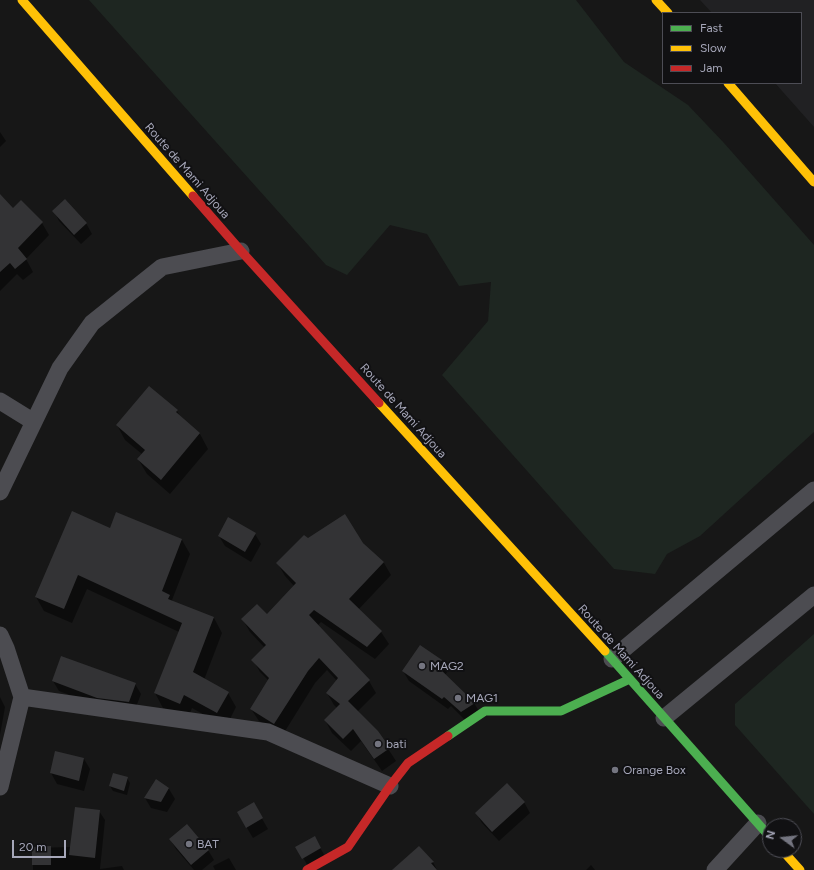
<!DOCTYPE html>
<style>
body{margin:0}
#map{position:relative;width:814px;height:870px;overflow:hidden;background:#171717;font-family:Figtree,sans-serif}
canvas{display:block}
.legend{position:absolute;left:662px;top:12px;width:140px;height:72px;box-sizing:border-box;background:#111113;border:1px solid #4d4d55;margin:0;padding:5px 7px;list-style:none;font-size:12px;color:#a6a7b9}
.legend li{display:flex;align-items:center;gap:8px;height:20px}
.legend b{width:20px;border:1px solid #4d4d55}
.north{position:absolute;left:762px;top:818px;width:40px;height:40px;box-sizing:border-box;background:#111113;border:1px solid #4d4d55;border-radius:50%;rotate:285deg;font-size:11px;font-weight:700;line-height:16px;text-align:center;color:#a6a7b9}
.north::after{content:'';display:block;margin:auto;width:14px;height:18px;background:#747580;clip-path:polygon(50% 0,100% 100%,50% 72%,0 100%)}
.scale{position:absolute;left:12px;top:840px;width:54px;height:18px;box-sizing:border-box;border:2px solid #a6a7b9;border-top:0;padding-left:5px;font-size:12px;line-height:14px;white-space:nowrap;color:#a6a7b9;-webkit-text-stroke:3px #111113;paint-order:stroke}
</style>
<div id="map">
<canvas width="814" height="870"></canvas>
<ul class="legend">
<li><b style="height:5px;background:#4caf50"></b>Fast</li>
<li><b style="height:5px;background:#ffc107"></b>Slow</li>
<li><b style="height:5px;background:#c62828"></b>Jam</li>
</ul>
<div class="north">N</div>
<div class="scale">20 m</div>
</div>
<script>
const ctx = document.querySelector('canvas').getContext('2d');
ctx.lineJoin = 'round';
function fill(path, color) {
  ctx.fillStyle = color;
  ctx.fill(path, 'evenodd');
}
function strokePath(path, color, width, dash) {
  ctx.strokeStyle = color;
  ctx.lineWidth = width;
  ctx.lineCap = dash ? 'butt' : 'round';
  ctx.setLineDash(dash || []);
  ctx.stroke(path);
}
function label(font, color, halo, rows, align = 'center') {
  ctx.font = font + ' Figtree,sans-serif';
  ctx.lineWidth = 4;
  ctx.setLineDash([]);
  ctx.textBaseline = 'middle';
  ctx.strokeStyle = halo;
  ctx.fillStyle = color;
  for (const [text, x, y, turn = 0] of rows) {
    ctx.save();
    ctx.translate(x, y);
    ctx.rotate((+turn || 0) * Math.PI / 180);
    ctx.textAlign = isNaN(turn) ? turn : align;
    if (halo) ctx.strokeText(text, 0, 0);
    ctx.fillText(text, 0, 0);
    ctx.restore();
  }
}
fill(new Path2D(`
 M700,0h114v127l-39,-44h26v-70h-89z`), '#212123');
fill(new Path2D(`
 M89,0h487l48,62 64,43 36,38 90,102v187l-114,104 -33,18 -12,20 -41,-5 -172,-194 46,-54 3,-39 -32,4 -32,-52 -37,-9 -43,50 -21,-10z
 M814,634v180l-79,-89v-21z`), '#1e2621');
fill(new Path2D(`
 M0,132l6,9 -6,6z
 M0,196l13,13 8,-7 21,21 7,12 -23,24 7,13 -10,8 -6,-6 -17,17z
 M54,211l32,12 6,11 -11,10 -22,-23z
 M177,411l4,7 19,16 8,15 -38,45 -23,-20 -9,-15 4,-5 -17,-14 -8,-15z
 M111,529l71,11 8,14 -18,46 1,2 41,16 8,15 -18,47 24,13 8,14 -10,20 -34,-19 -4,10 -25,-10 -8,-15 24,-61 -92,-43 -15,34 -28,-12 -8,-14z
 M255,534l6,10 -10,18 -26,-16 -6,-10z
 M308,540l55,3 21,20 7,12 -33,35 23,22 8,12 -14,15 -54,-37 -3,3 51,56 7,12 -19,19 20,20 19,29 -14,10 -21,-30 -10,10 -19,-18 -7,-13 12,-12 -3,-3 -7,-12 10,-12 -10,-11 -12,13 -33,53 -23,-15 -8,-12 18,-28 -9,-9 -7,-12 12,-12 -15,-16 -7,-12 24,-4 27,-30 -9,-10 -7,-12z
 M420,646l22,15 6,10 -3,4 29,28 6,10 -13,9 -16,-16 -3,3 -39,-28 -6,-10z
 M53,681l82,3 6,10 -7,18 -30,-4 -45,-17z
 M0,697l5,10 -5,28z
 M84,759l6,10 -6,22 -27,-7 -6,-11z
 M127,778l3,5 -3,12 -14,-4 -3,-5z
 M156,781l13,8 6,10 -8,13 -16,-4 -6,-10z
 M524,802l6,11 -31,28 -17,-18 -6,-10z
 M253,803l15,26 -15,9 -15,-25z
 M99,811l6,9 -5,49 22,-3 2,4h-91v-22l38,-1z
 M314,837l12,21 -17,10 -12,-21z
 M170,839l38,11 6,10 -12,10h-8l-18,-21z
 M229,858l7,12h-21l-2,-4z
 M433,862l4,8h-35z
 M591,865l4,5h-9z`), '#0007');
fill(new Path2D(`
 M0,194l13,14 8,-8 22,22 -25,26 9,11 -12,10 -5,-6 -10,9z
 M65,199l22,24 -13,12 -22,-24z
 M149,386l29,24 -2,2 24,21 -39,47 -24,-21 8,-9 -29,-25z
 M72,511l38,17 6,-16 66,27 -20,52 8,4 -2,4 46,18 -21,55 36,20 -12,21 -33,-18 -4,9 -26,-11 28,-70 -104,-48 -14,34 -29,-12z
 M345,514l18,29 21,19 -35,37 33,32 -15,16 -53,-37 -5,5 61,65 -22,21 30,30 12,17 -16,11 -21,-30 -10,10 -19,-19 16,-16 -14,-11 12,-15 -19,-20 -11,13 -34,53 -24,-15 19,-31 -18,-18 15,-15 -25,-26 16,-15 10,10 29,-31 -20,-20 28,-28 4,3z
 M228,517l28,16 -11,19 -27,-16z
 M420,645l22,15 -4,7 37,36 -14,9 -17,-15 -2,2 -40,-28z
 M61,656l75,27 -7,19 -32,-4 -45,-17z
 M55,751l29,7 -5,23 -29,-8z
 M113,773l15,4 -4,14 -15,-5z
 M156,779l13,9 -8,14 -17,-4z
 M507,783l18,19 -33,30 -17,-19z
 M254,802l9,16 -17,10 -9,-16z
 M75,807l25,3 -5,48 -26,-3z
 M187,824l22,26 -18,15 -22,-26z
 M315,836l6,12 -19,11 -7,-12z
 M51,846v19h-19v-18z
 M419,846l15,16 -3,1 6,7h-45z`), '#333335');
strokePath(new Path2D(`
 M0,401l34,21
 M0,492l60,-124 32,-45 70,-56 79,-16
 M0,635l6,13 16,49 -22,90
 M612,659l202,-169
 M22,697l246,35 122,54
 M664,718l150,-123
 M715,870l43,-47`), '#4c4c51', 17);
strokePath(new Path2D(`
 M605,651l165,186
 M448,736l37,-25h76l69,-32`), '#4caf50', 9);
strokePath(new Path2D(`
 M22,0l171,196
 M656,0l12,13
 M728,83l86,99
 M379,403l226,248
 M782,850l18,20`), '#ffc107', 9);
strokePath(new Path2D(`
 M193,196l48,55 138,152
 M307,870l41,-23 42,-61 18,-23 40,-27`), '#c62828', 9);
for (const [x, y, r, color] of [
 [422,666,4,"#747580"],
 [458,698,4,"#747580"],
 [378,744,4,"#747580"],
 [615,770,4,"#747580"],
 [189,844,4,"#747580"]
]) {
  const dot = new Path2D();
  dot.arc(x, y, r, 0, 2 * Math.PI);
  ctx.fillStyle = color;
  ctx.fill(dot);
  strokePath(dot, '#111113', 1.5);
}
label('12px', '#a6a7b9', '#111113', [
 ["Route de Mami Adjoua",187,171,49],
 ["Route de Mami Adjoua",403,411,48],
 ["Route de Mami Adjoua",621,652,48]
]);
label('12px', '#a6a7b9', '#111113', [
 ["MAG2",430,666],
 ["MAG1",466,698],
 ["bati",386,744],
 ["Orange Box",623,770],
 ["BAT",197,844]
], 'left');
</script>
